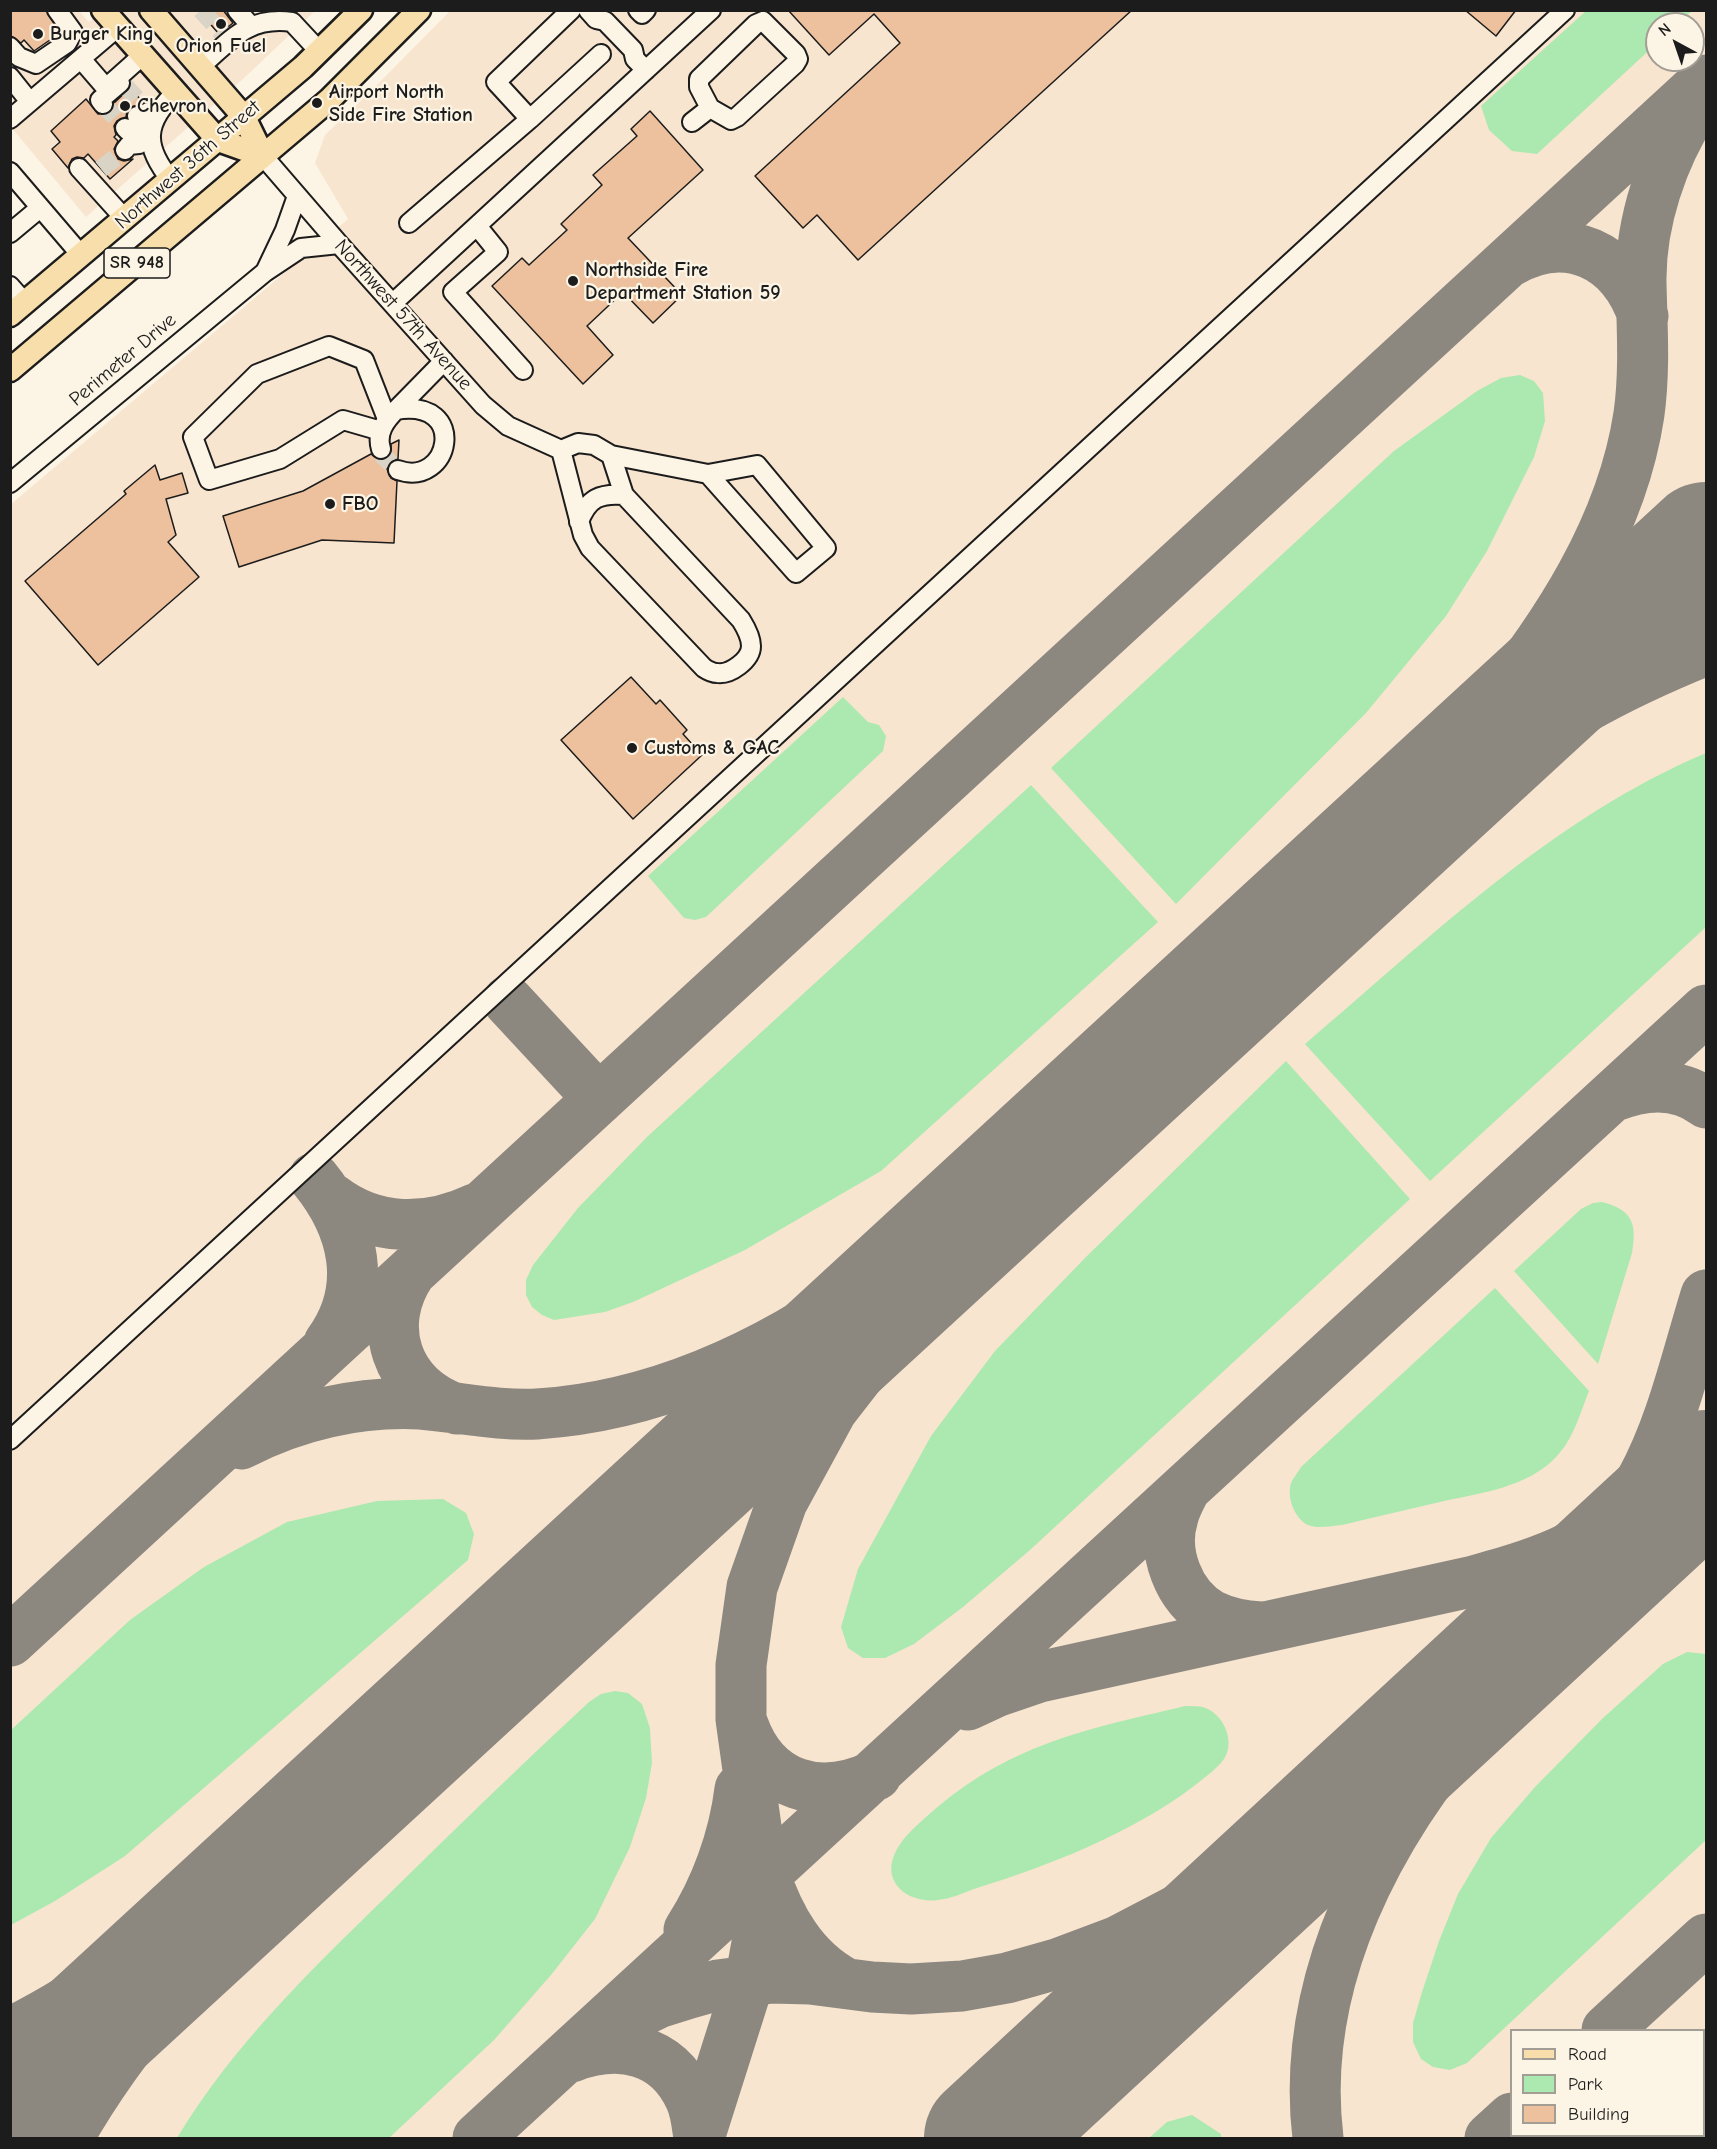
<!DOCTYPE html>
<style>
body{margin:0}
#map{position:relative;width:1717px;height:2149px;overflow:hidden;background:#fcf5e5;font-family:"Comic Neue",sans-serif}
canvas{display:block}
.frame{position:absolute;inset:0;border:12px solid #1c1c1c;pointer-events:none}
.legend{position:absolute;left:1510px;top:2029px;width:195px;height:108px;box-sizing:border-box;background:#fcf5e5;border:2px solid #a29e95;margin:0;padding:8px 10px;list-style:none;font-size:18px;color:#1c1c1c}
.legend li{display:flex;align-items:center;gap:12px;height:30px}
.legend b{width:30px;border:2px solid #a29e95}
.north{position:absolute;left:1645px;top:12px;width:60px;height:60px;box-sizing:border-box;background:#fcf5e5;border:2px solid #a29e95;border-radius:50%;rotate:320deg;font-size:16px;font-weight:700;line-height:24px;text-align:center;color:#1c1c1c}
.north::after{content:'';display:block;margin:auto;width:21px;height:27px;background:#1c1c1c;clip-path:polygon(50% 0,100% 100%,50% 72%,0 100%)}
</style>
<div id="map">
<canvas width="1717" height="2149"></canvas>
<div class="frame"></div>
<ul class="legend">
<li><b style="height:8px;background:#f8deab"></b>Road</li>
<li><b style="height:16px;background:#abe9b0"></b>Park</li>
<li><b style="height:16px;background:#edc19d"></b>Building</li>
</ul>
<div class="north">N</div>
</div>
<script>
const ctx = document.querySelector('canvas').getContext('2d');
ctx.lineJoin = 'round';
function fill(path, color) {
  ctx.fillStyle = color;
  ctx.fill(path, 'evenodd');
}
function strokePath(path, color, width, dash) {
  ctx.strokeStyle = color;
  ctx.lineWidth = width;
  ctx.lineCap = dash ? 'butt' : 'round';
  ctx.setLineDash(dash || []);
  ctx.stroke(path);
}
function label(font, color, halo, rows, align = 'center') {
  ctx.font = font + ' "Comic Neue",sans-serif';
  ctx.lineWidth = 4.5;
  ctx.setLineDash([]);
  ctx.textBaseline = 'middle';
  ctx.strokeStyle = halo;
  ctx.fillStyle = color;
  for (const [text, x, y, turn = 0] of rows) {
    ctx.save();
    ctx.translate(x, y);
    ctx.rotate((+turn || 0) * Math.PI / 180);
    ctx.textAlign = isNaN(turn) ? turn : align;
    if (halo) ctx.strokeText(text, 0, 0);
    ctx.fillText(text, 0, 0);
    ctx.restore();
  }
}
fill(new Path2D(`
 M102,10l213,1 -72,68 -157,138 -75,-90 -1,-116h69l10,11z
 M450,11h1256v2127h-1695l-1,-1633 338,-286 -33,-56 10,-28 42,-40zM1657,24h36v36h-36zM1512,2030h192v106h-192z`), '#f8e5cf');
fill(new Path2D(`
 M1587,10l105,1 -15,13h-20v19l-120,111 -25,-3 -23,-21 -8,-24z
 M1520,375l14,6 9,12 2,28 -11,36 -47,94 -41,65 -80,97 -190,191 -125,-136 343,-317 83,-60 24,-13z
 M843,697l25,25 11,3 7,11 -3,15 -177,166 -11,3 -11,-2 -36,-42z
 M1706,753v174l-276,254 -125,-137c126,-107 247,-226 401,-291z
 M1031,785l127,137 -277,249 -136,79 -112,52 -28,10 -51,8 -12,-5 -10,-8 -6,-12v-15l7,-15 45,-57 69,-71z
 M1286,1061l124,138 -380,351 -67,57 -49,37 -29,14h-22l-15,-10 -7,-21 17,-58 73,-133 64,-85 91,-94z
 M1602,1202c31,8 35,22 30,51l-34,111 -84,-93 67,-62 12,-6z
 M1495,1288l94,103c-9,22 -15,47 -32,65 -29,32 -78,37 -117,46 -33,8 -66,15 -98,23 -11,1 -24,4 -34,0 -12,-5 -20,-25 -18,-37 0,-7 8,-15 11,-21z
 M443,1499l23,14 8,21 -6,26 -343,296 -70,45 -44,24v-195l119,-110 74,-53 83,-45 90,-21z
 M1687,1652l19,2v186l-239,223 -17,7 -17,-3 -12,-8 -8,-17v-19l9,-31 17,-51 19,-47 33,-56 44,-51 68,-69 60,-54z
 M615,1691l13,2 14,11 8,24 2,35 -6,35 -16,49 -35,72 -44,56 -57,65 -105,98h-212c56,-93 134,-168 211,-243 66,-65 133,-130 201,-193l12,-8z
 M1185,1706c6,0 13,0 18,1 20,6 33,34 21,52 -7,10 -20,19 -30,27 -62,47 -143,79 -217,102 -12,4 -26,11 -39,12 -13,2 -29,-2 -38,-11 -19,-20 -3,-44 12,-59 33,-32 70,-59 112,-77 51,-23 108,-34 161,-47z
 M1706,2059v79h-105l4,-2h99v-74z
 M1192,2115l29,19v4h-72l18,-16z`), '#abe9b0');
strokePath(new Path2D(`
 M1509,262c58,-34 113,-7 134,54
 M1400,843c59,-45 117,-96 182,-134 40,-23 82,-42 124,-59
 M1293,926l193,-212c70,-87 136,-187 153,-300 6,-44 3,-87 2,-131 -1,-61 21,-125 54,-176
 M508,1001l91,98
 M1612,1097c32,-13 66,-16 94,6
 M314,1178c40,49 55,110 15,165
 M331,1198c44,34 97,33 146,10
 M411,1272c-36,53 -15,117 46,137
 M241,1444c55,-29 118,-43 179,-40 39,3 78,12 117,10 124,-8 237,-63 336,-135 39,-28 76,-60 113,-91
 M1184,1491c-4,8 -9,17 -11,26 -11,35 5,79 38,98 16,8 33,11 50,12
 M1653,1529l36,-39 17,20
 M10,1641l1696,-1561
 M968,1705l30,-14 41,-14 431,-95c35,-10 69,-19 101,-35 51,-24 92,-62 135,-97
 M743,1725c22,62 77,77 133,50
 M764,1873c15,45 38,87 81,110
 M689,1930c27,-42 45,-92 51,-141
 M625,2019l33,-16 32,-10 28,-8 54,-7 38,1 62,8 39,2 51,-3 45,-8 53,-15 56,-21 67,-35 61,-39 177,-131 188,-211c11,-15 23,-29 32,-45 31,-56 46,-125 65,-186
 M1607,2030l99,-91
 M10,2033c87,-43 163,-103 236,-164
 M571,2057c48,-18 96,-9 119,41 6,12 7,27 9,40
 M68,2138c59,-105 139,-188 223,-274 53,-54 106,-109 159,-164
 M478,2138l1228,-1128
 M699,2138l53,-167 7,-39 2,-22v-47l-20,-144v-54l11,-78 30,-85 50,-92 76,-98 46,-51 224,-230
 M997,2138l42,-47
 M1318,2138c-19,-157 61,-308 163,-423
 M1490,2138l22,-20`), '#8c8880', 51);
strokePath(new Path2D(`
 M10,2105l1696,-1560
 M987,2138l719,-665`), '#8c8880', 126);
const building = new Path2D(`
 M10,10h36l14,23 -26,18 -10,-11 -3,3 -11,-8z
 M198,10h25l10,13 -14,11z
 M788,10h344l-274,250 -41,-45 -14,13 -48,-52 145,-133 -26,-29 -45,41z
 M1465,10h51l-20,26z
 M130,88l13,14 -4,3 -8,2 -4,4 -1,6 -9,4 -3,5 2,9 -2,2 4,4 -4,8 4,10 6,2 9,-2 -23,20 -22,-25 -4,4 -7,-1 -5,2 -4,9 -16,-19 8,-7 -9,-11 35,-32 12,15 11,-1 4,-4 1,-6z
 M650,111l53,59 -75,68 54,57 -29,28 -30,-31 -36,34 26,29 -30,29 -91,-98 30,-28 7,7 38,-35 -6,-6 41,-39 -9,-10 44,-39 -6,-7z
 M399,440l-1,19 -8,4 -3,6 4,9 6,3 -3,62 -72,-3 -83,27 -16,-51 80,-25 68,-37 6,5 7,1 7,-7v-9z
 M155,465l5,15 22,-7 6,20 -22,6 10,36 -8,7 31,35 -101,88 -73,-84 101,-87 -2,-3z
 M631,677l25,27 4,-4 27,30 -4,4 19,21 -69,64 -72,-79z`);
fill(building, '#edc19d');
strokePath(building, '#1c1c1c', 1.5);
strokePath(new Path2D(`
 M201,10l21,23
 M124,85l22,24
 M103,104l22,24
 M101,169l24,-19
 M381,449l3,8 14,13`), '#dad4c7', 18, [18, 9]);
const minor = new Path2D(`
 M237,10l13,15
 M588,10l8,9 9,2 28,29 2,9 11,11
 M638,10l4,4 4,-4
 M10,47l9,10 17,7 31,-21 6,-11 -16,-22
 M81,59l25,29 37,-33
 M200,67c31,-27 48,-51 92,-45l27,29
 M10,77l20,25
 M103,104l-3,-4 20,-17
 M10,119l108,-92
 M530,119l71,-65
 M692,122l18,-14 21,12 6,-3 58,-53 3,-5 -2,-5 -33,-33 -7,3 -57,55v8l11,21
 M125,128l3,3 15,-9 5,-10
 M125,150l4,-5 10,-1 12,-10 -14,-18
 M263,156l76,88 144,161 25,21 53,24
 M79,168l46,51
 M10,172l71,83
 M171,180c-28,-34 -27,-57 5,-88
 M409,223l121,-104 -34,-37 75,-72
 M477,226l21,26 -45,40 70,78
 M10,233l30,-25
 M266,270l19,-40 12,-34
 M10,286l15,17
 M393,303l318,-293
 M396,410l48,-49
 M381,431l-38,-11 -63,39 -71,21 -16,-43 64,-63 72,-28 35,14 23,59
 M578,443l16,2 17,10 13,40 117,125c5,8 10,17 10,26 0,14 -21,29 -34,27 -4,0 -10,-3 -13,-5l-114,-120 -7,-13 -22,-85z
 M381,449c-5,-16 4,-28 15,-39 74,-12 54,79 2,60
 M611,455l97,19 88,99 30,-25 -69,-83 -49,9
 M10,483l255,-211 36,-24 38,-4
 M579,522c9,-24 21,-29 45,-27
 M10,1440l1555,-1430`);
const major = new Path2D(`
 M103,10l115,130 45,16
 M151,10l93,107 19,39
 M10,315l293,-248 58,-57
 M10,370l319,-270 90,-90`);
strokePath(minor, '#1c1c1c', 22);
strokePath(major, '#1c1c1c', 27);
strokePath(minor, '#fcf5e5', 18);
strokePath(major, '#f8deab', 22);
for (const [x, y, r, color] of [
 [221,24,6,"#1c1c1c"],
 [38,34,6,"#1c1c1c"],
 [317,103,6,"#1c1c1c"],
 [125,106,6,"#1c1c1c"],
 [573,281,6,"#1c1c1c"],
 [330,504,6,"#1c1c1c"],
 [632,748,6,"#1c1c1c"]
]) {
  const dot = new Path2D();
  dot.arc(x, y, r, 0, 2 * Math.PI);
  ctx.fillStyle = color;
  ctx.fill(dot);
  strokePath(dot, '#fcf5e5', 2);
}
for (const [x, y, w] of [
 [137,263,66]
]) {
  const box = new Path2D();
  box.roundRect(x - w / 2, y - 15, w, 30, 4.5);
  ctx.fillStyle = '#fcf5e5';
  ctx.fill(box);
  strokePath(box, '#1c1c1c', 1.5);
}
label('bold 18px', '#1c1c1c', null, [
 ["SR 948",137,263]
]);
label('bold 20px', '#1c1c1c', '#fcf5e5', [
 ["Burger King",50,34],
 ["Orion Fuel",221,46,"center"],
 ["Airport North",329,92],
 ["Side Fire Station",329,115],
 ["Chevron",137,106],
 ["Northside Fire",585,270],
 ["Department Station 59",585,293],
 ["FBO",342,504],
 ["Customs & GAC",644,748]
], 'left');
label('20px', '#1c1c1c', '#fcf5e5', [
 ["Northwest 36th Street",188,165,-41],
 ["Northwest 57th Avenue",403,315,48],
 ["Perimeter Drive",123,360,-40]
]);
</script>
